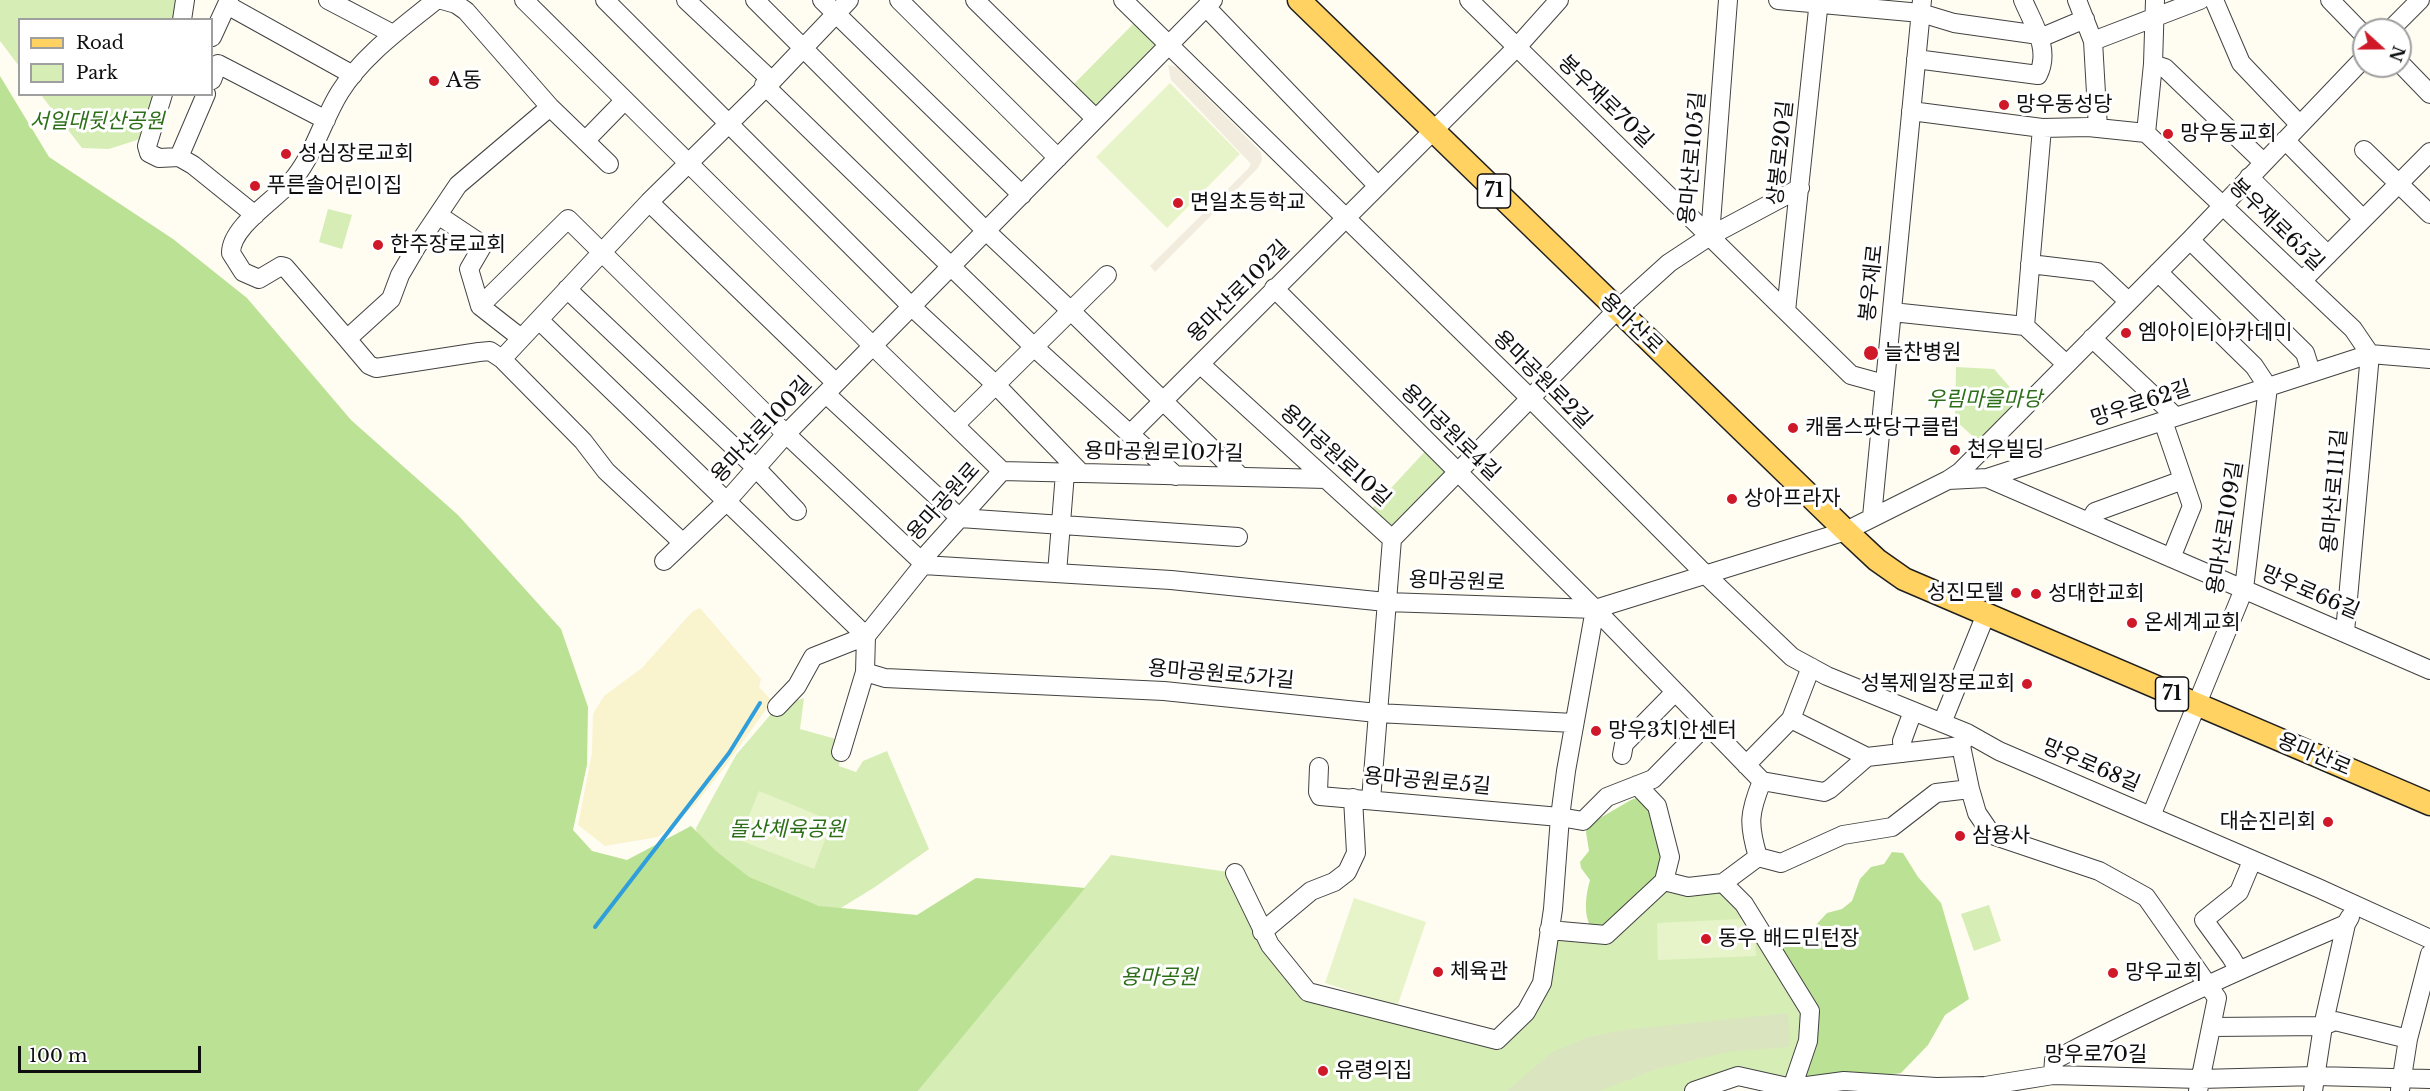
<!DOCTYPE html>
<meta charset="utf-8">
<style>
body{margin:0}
#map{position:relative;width:2430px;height:1091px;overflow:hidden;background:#fffcf2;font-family:"Libre Baskerville",serif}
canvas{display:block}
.legend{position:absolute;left:18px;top:18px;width:195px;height:78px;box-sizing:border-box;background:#fff;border:2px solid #9f9f9f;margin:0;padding:8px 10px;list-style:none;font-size:18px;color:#0f0f0f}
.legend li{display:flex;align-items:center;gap:12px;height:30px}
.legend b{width:30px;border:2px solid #9f9f9f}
.north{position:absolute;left:2352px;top:18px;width:60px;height:60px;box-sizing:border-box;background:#fff;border:2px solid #9f9f9f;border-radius:50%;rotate:111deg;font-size:16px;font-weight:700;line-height:24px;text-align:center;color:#0f0f0f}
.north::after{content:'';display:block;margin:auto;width:21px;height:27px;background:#cf1828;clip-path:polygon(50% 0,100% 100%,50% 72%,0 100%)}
.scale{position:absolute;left:18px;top:1046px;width:183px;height:27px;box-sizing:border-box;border:3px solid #0f0f0f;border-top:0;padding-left:8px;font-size:18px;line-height:21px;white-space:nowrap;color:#0f0f0f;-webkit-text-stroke:4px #fff;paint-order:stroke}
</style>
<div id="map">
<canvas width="2430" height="1091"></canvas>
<ul class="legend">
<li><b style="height:8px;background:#ffd262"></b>Road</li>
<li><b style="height:16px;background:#d6eeb6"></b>Park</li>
</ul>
<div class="north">N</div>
<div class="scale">100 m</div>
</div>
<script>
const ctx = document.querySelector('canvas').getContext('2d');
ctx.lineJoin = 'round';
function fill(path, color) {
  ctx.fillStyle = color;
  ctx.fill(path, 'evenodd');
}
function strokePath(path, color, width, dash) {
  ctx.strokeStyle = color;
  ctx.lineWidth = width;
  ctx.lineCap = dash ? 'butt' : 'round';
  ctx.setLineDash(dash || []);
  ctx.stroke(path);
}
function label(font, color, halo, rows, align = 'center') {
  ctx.font = font + ' "Libre Baskerville","Noto Sans KR",serif';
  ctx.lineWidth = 6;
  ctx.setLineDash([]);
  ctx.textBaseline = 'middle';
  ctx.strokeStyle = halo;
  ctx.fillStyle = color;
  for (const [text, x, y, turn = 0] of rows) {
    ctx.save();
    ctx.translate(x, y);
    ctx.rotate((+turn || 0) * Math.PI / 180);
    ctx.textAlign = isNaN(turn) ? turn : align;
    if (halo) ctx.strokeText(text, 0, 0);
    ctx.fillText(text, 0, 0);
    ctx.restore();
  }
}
fill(new Path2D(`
 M700,608l61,71 -2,8 13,14 -48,67 -30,38 -36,31 -53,9 -27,-21 14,-72 1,-39 11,-18 38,-28 50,-56z`), '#f9f3ce');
fill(new Path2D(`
 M0,0h179l-5,19 -154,1 -1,46 -19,-25z
 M1136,21l23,24 -66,67 -24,-23z
 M41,95h112l-13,44 -31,10 -27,-1z
 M328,209l24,6 -10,34 -23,-7z
 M1956,367l38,2 28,32 -42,42 -25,-23z
 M1430,446l26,26 -63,66 -26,-24z
 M804,698l-4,31 43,12 -4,25 17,6 7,-11 24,-10 42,98 -54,38 -39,24 -133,-40 -7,-43 40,-73 41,-48z
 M1111,855l124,18 73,119 189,48 29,-28 23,-82 57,5 58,-54 59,2 87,128 -18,77 -54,-12 -44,15h-776z
 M1989,905l12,36 -27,10 -13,-37z`), '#d6eeb6');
fill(new Path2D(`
 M0,76l49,81 124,82 74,59 104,122 107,95 103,114 27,78 -1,58 -14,65 19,21 35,9 64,-34 25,25 33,26 70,29 98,9 59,-37 109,10 -167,203h-918z
 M1639,797l9,5 17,54 -5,23 -50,48h-19c-8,-13 -5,-33 -1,-47l-9,-12 -1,-6 9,-11 -3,-19 2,-7 43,-25z
 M1892,852l11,1 15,24 23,26 28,96 -24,16 -17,30 -27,28 -109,15 18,-77 -35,-57 40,-28 12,-13 15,-4 10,-8 8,-22 11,-12 13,-3z`), '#bae194');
fill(new Path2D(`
 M1788,1013l2,34 -62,5 -74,18 -55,21h-92l45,-39 36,-15 34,-7z`), '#dae5bf');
fill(new Path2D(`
 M1170,83l70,71 -73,74 -71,-71z
 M759,791l73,30 -18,48 -75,-29z
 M1354,898l72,24 -29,85 -72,-24z
 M1742,919c16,7 13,22 14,37l-98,4 -1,-37z`), '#e7f4c9');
fill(new Path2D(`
 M1168,65l9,2 84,85 1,8 -4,8 -103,104 -5,-6 98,-97 3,-5 -80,-84z`), '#f1ecde');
strokePath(new Path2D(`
 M595,927l134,-174 31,-50`), '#309edb', 4);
const minor = new Path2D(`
 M328,0l65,34
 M436,0c-33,27 -73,55 -96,92 -17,27 -25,60 -45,85 -16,21 -64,48 -64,76l12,19 16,7 22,-13 4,1 62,72 44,-40 9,-24 17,-29 41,-61 92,-78
 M442,0l14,4 10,7 84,96 59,57
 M524,0l350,347 128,124
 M605,0l307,307 84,78 85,88
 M686,0l86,81
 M755,0l231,231 85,80 170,166
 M822,0l200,195
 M899,0l159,158
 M975,0l120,118
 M1123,0l407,398 176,177 86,82 35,19 140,57 32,18 319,137 112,51
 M1469,0l382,375 33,9
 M1778,0l143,13 33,10 85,12
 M2077,0l16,41 5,87
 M2214,0l27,63 59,62
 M2330,0l34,35
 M227,5l126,70
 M1206,7l172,179
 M182,20l3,-20
 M2390,30l30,-30
 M212,37l17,-37
 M2040,38l45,-19
 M2093,41l107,-41
 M1916,59l122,16c13,-26 -5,-51 -15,-75
 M2400,63l30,31
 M2153,64l12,4 98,94
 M212,80l6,-16 108,56
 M764,85l270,262 142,129
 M163,94l-16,52 2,7 10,5 20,-1 14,8 62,50
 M1911,111l131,17 46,-1 58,6 7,-69 2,-64
 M2146,133l207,196 17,25 -25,278
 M2285,140l78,79
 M585,141l40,-41
 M2364,150l66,64
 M179,157l27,-63
 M2249,177l79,78
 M649,202l187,181
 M438,215l45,30 -14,24 11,37
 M1710,236l90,-48
 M2190,240l115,113 6,19
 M2030,264l67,8 31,29
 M2302,281l128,-129
 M1274,288l321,321 167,172 62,11 6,-3 37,-32 94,-11 6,-13
 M567,289l189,179 41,43
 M480,306l88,-87 218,215 135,127
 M480,306l41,32
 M1786,311l33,-311
 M1892,312l133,14 40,37
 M539,320l327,316 -1,36 -24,80
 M2025,326l17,-198
 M2092,338l84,79
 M347,339l22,26 7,3 103,-16 11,-1 12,8 81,82 23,30 76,71
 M502,359l147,-157 123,-121 77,-81
 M1200,364l192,175 -21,261
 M826,394l134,124 278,19
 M2163,421l29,85 -21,52
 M955,425l152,-150
 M1130,434l387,-387 42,-47
 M1002,471l324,8
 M1987,478l443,192
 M1948,480l12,-8 230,-232 174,-182
 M1872,517l50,-517
 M2089,522l6,-10 88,-32
 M1392,539l225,-229 52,-47 41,-27 18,-236
 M664,561l62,-59 60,-68 427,-434
 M923,565l-2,-4 81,-90
 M1057,573l8,-100
 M865,672l20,6 279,13 213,22 197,10
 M777,707l20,-21 16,-29 53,-21 57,-71 248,15 215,22 209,7 251,-78 102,-51 39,-2 383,-124 60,5
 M1791,719l76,38
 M1942,723l44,-109
 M1961,746l9,43
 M1903,753l-1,-12 11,-30
 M1622,755l2,-11 51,-52
 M1746,765l45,-46 20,-52
 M1319,767l-1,25 2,4 240,21 23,4 24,-24 46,-18 54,-55
 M2151,816l93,-227 24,-202 -14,-21 -96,-94
 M1758,857c-10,-33 -9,-44 4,-76
 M1235,873l35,72 38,47 189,48 29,-28 16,-29 11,-74 7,-92 6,-46 29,-162
 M1664,881l24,6 35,-4 35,-26 23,6 62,-28 49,-8 44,-34 34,-4 7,24 15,22 107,36 47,26 71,101 -19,93
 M1723,883l21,21 66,107 -2,30 -16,47
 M1549,930l57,5 58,-54 6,-24 -13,-51 -20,-21
 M1262,932l49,-41 23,-9 13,-10 9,-19 -3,-55
 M2238,969l-7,-12 -27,-37 35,-28 13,-31
 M2212,1027l111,-1 12,-5 73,18
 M2053,1075l1,-15c96,-50 193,-94 292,-136
 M2400,1090l8,-51 22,-85
 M1694,1091l44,-15 54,12 52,-7 92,6 49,-1 68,-11 147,4 116,-3 114,3
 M2313,1091l10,-65 23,-102 4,-7`);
const major = new Path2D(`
 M1299,0l547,531 31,29 27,19 526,225`);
strokePath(minor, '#424242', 20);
strokePath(major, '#202020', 25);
strokePath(minor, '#fff', 18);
strokePath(major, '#ffd262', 22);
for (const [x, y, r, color] of [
 [434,81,6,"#cf1828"],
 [2004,105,6,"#cf1828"],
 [2168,134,6,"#cf1828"],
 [286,154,6,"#cf1828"],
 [255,186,6,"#cf1828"],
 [1178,203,6,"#cf1828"],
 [378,245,6,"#cf1828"],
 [2126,333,6,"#cf1828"],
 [1871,353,8,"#cf1828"],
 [1793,428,6,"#cf1828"],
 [1955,450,6,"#cf1828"],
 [1732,499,6,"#cf1828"],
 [2016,593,6,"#cf1828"],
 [2036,594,6,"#cf1828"],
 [2132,623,6,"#cf1828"],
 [2027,684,6,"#cf1828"],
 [1596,731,6,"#cf1828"],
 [2328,822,6,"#cf1828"],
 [1960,836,6,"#cf1828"],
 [1706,939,6,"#cf1828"],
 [1438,972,6,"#cf1828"],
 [2113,973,6,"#cf1828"],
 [1323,1071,6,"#cf1828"]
]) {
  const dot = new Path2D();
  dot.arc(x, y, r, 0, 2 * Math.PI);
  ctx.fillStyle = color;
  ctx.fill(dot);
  strokePath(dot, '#fff', 2);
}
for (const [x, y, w] of [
 [1494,191,33],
 [2172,694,33]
]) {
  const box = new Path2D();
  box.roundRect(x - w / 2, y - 17, w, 34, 4.5);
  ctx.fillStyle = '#fff';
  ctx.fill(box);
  strokePath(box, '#0f0f0f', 1.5);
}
label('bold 20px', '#0f0f0f', null, [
 ["71",1494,191],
 ["71",2172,694]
]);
label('21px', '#0f0f0f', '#fff', [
 ["A동",446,81],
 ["망우동성당",2016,105],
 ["망우동교회",2180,134],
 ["성심장로교회",298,154],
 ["푸른솔어린이집",267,186],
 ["면일초등학교",1190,203],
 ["한주장로교회",390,245],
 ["엠아이티아카데미",2138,333],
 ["늘찬병원",1884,353],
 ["캐롬스팟당구클럽",1805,428],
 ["천우빌딩",1967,450],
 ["상아프라자",1744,499],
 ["성진모텔",2004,593,"right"],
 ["성대한교회",2048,594],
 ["온세계교회",2144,623],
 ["성복제일장로교회",2015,684,"right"],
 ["망우3치안센터",1608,731],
 ["대순진리회",2316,822,"right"],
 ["삼용사",1972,836],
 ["동우 배드민턴장",1718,939],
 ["체육관",1450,972],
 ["망우교회",2125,973],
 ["유령의집",1335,1071]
], 'left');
label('21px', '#0f0f0f', '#fff', [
 ["봉우재로70길",1605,102,44],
 ["상봉로20길",1781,153,-84],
 ["용마산로105길",1693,158,-85],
 ["봉우재로65길",2276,225,44],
 ["봉우재로",1872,283,-84],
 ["용마산로102길",1239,292,-45],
 ["용마산로",1631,324,44],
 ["용마공원로2길",1542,380,45],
 ["망우로62길",2141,404,-18],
 ["용마산로100길",762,430,-47],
 ["용마공원로4길",1450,433,44],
 ["용마공원로10가길",1164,453,1],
 ["용마공원로10길",1335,456,42],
 ["용마산로111길",2335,491,-85],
 ["용마공원로",944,502,-48],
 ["용마산로109길",2226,528,-81],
 ["용마공원로",1457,582,2],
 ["망우로66길",2310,593,23],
 ["용마공원로5가길",1221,675,5],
 ["용마산로",2314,755,23],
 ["망우로68길",2091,766,23],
 ["용마공원로5길",1427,782,5],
 ["망우로70길",2096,1055]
]);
label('italic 21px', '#2d6f18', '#fff', [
 ["서일대뒷산공원",97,122],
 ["우림마을마당",1984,400],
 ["돌산체육공원",787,830],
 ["용마공원",1159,978]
]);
</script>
